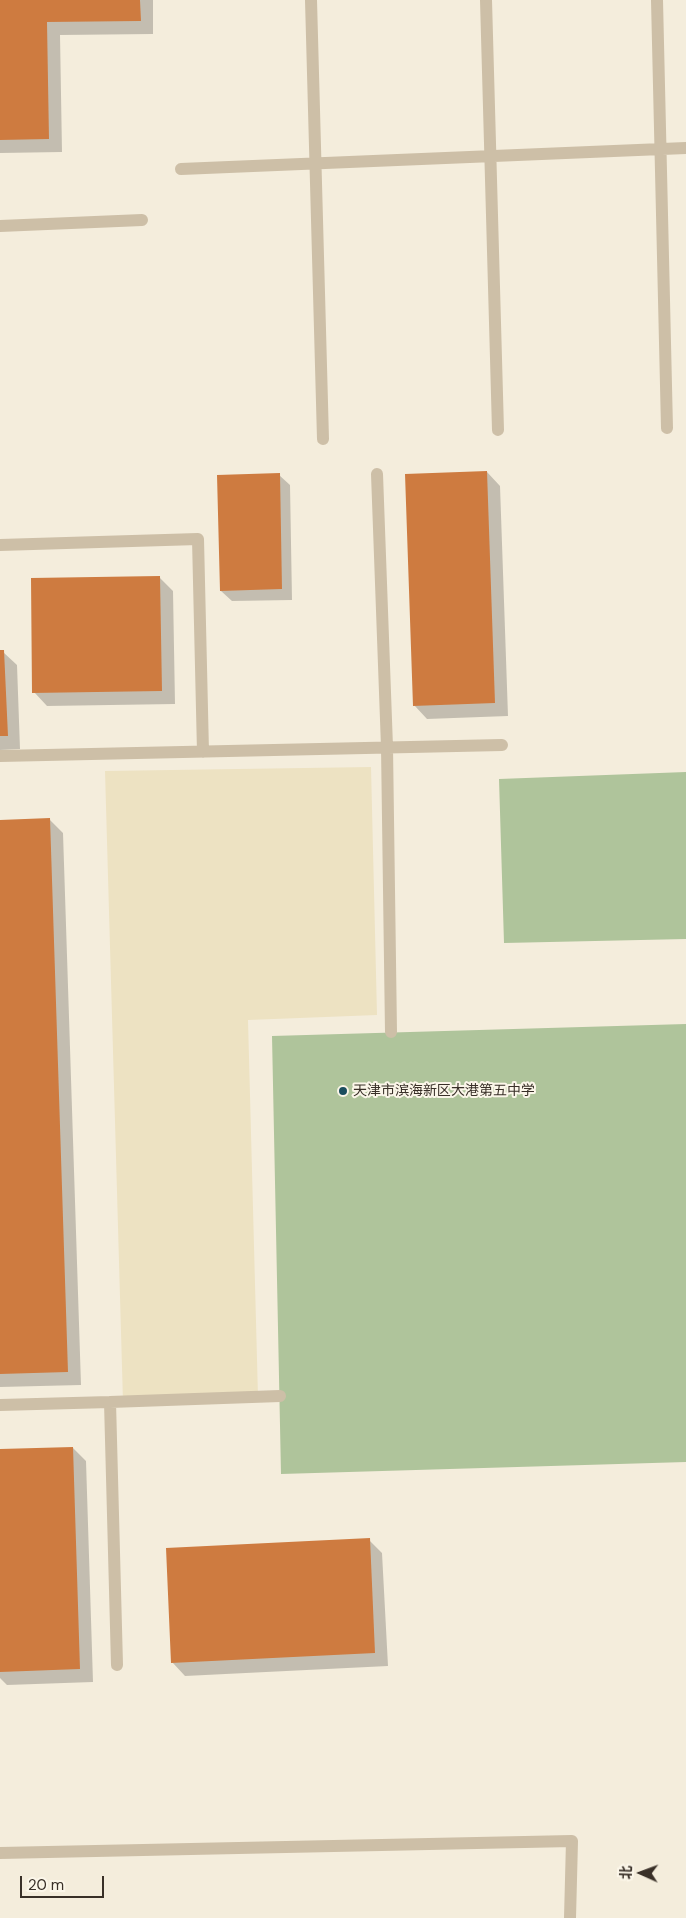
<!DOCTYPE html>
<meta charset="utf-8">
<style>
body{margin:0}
#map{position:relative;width:686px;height:1918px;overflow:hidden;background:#f4eddc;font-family:"DM Sans","Noto Sans SC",sans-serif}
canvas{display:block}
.north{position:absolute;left:616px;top:1848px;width:50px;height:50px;-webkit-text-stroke:4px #fbf6e9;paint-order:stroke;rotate:272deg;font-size:14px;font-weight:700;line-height:20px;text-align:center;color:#393028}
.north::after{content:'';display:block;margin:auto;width:18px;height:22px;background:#393028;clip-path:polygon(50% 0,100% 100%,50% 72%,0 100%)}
.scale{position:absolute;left:20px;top:1876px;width:84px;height:22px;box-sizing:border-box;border:2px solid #393028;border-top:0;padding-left:6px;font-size:15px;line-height:18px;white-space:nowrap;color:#393028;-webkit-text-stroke:4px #fbf6e9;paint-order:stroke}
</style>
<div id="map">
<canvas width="686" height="1918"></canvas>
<div class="north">北</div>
<div class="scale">20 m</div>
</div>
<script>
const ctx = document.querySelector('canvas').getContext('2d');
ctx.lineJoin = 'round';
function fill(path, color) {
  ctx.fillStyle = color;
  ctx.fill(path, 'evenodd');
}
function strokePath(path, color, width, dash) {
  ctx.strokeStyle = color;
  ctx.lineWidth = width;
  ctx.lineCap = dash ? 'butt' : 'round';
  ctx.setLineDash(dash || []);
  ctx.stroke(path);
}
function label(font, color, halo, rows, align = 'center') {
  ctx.font = font + ' "DM Sans","Noto Sans SC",sans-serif';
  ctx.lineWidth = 4;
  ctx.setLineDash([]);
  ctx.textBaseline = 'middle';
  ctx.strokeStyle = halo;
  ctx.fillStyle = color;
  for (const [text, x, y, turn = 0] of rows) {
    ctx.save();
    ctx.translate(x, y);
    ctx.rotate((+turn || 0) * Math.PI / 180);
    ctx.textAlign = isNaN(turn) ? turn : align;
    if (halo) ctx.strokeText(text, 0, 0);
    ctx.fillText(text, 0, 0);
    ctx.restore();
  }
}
fill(new Path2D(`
 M686,772v167l-182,4 -5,-164z
 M686,1024v438l-405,12 -9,-438z`), '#afc49b');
fill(new Path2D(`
 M371,767l6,248 -129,5 10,377 -135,5 -18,-631z`), '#ede2c2');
fill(new Path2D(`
 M0,0h153v34l-93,1 2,117 -62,1z
 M487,472l13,14 8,230 -81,3 -13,-14z
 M279,475l11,10 2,115 -60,1 -11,-10z
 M160,578l13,13 2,113 -128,2 -13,-14z
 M0,652h3l14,13 3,84 -20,1z
 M50,820l13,13 18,552 -81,2v-566z
 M73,1448l13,13 7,221 -86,3 -7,-7v-228z
 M369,1540l13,13 6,113 -203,10 -13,-14z`), '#0003');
fill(new Path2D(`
 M0,0h140l1,21 -94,1 2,117 -49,1z
 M487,471l8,232 -82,3 -8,-232z
 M280,473l2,116 -62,2 -3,-116z
 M160,576l2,115 -130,2 -1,-115z
 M0,650h4l4,86h-8z
 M50,818l18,554 -68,2v-554z
 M73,1447l7,222 -80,3v-223z
 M370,1538l5,115 -204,10 -5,-115z`), '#ce7b40');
strokePath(new Path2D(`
 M311,0l12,439
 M486,0l12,430
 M657,0l10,428
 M181,169l505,-21
 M0,226l142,-6
 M377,474l10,273 4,285
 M0,545l198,-6 5,213
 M0,756l502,-11
 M110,1402l170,-6
 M0,1405l110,-3 7,263
 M0,1853l572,-12 -2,77`), '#cdbfa7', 12);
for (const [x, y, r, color] of [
 [343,1091,5,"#1a4d5e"]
]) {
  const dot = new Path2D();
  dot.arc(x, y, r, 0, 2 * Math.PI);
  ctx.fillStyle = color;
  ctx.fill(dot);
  strokePath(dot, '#fbf6e9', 2);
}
label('14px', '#393028', '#fbf6e9', [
 ["天津市滨海新区大港第五中学",353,1091]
], 'left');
</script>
